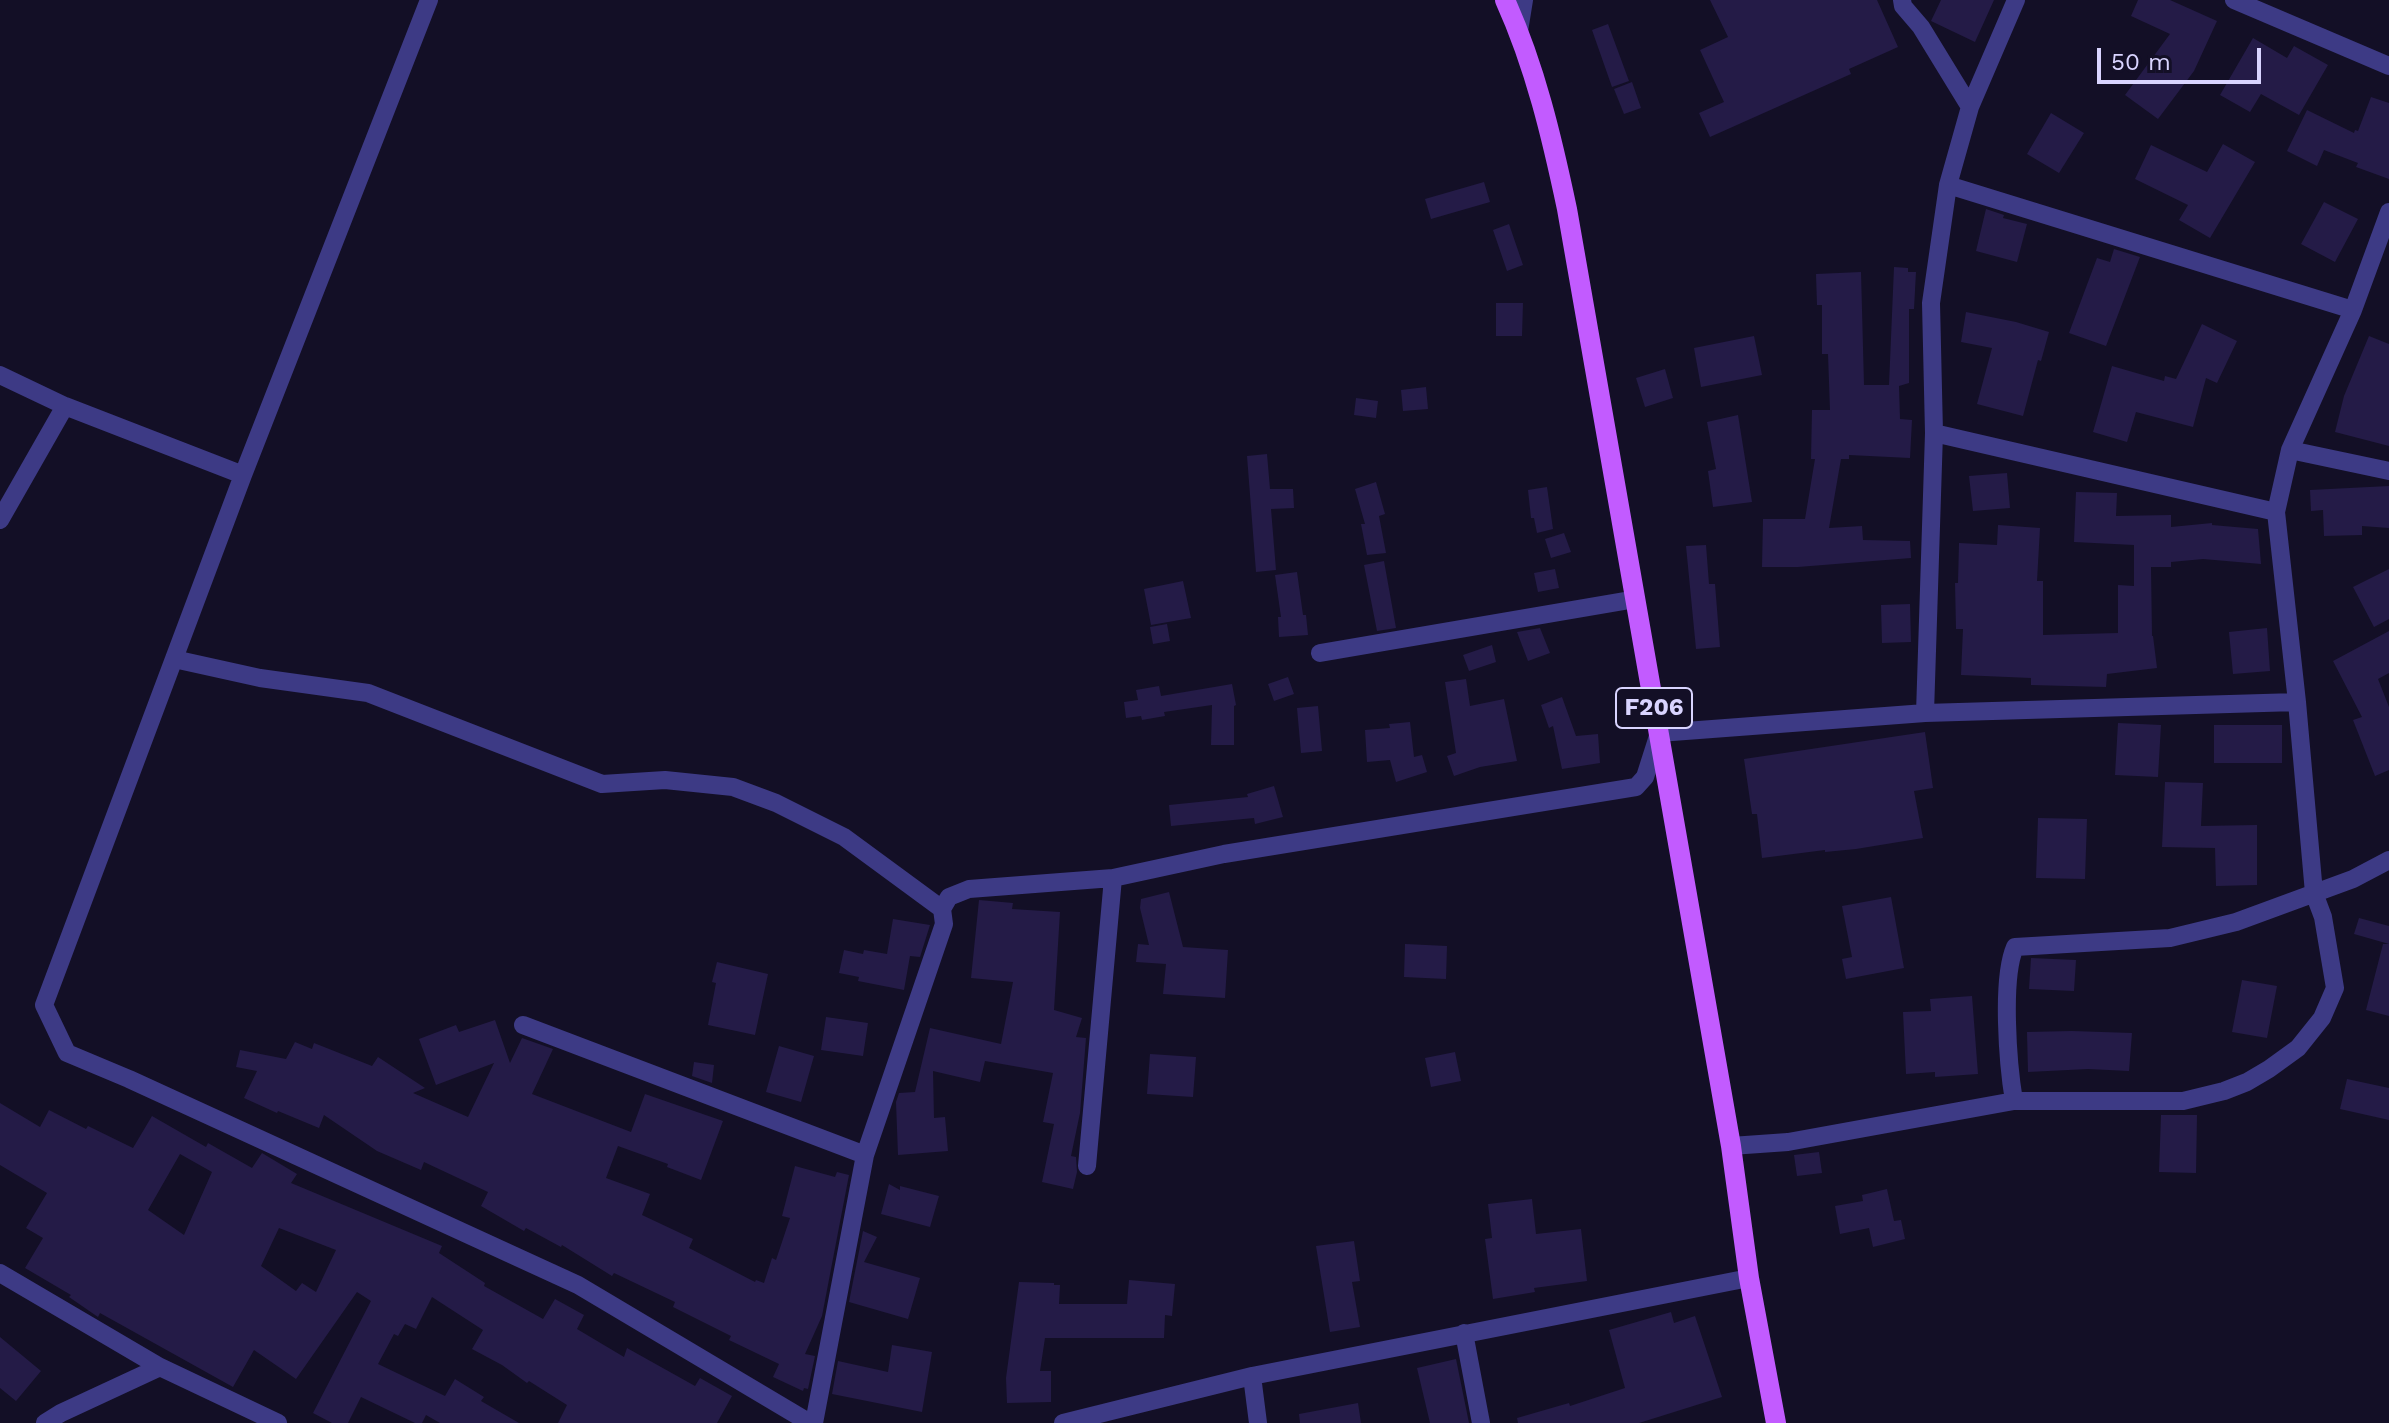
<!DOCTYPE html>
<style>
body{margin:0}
#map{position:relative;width:2389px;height:1423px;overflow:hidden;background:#130f26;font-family:"Work Sans",sans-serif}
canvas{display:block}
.scale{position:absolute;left:2097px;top:48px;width:164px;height:36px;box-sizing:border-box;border:4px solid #d9d4ff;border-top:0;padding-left:10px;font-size:24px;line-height:28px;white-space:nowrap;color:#d9d4ff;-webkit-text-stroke:6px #130f26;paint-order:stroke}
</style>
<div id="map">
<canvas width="2389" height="1423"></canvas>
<div class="scale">50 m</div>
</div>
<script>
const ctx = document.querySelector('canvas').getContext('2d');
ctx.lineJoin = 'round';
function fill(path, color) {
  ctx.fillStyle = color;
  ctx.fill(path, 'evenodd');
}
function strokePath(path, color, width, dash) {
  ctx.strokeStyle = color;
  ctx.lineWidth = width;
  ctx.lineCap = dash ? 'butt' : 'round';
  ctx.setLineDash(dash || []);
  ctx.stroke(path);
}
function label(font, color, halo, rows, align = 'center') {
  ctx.font = font + ' "Work Sans",sans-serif';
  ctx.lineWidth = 6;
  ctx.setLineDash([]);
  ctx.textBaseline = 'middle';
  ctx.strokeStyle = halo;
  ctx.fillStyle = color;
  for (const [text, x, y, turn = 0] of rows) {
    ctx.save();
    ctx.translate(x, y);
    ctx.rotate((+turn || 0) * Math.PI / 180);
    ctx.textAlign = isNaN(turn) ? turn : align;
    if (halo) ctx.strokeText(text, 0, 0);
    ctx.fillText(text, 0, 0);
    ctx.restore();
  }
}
fill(new Path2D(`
 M1710,0h167l21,47 -49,22 2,5 -141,63 -11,-24 25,-11 -24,-52 28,-13z
 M1941,0h53l-19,42 -44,-21z
 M2138,0h32l47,21 -23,50 -36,48 -33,-24 45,-61 -39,-18z
 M1608,24l21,57 -17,6 -20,-57z
 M2253,38l34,20 7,-12 34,19 -29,50 -38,-21 -11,18 -30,-17z
 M1632,82l9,26 -17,6 -10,-25z
 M2371,97l18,6v76l-33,-12 2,-4 -34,-13 -7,16 -30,-15 20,-41 47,23 1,-3 3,1z
 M2051,113l33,20 -25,40 -32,-19z
 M2223,144l32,18 -45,76 -31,-18 9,-15 -53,-26 16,-34 56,27z
 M1484,182l6,20 -59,17 -6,-20z
 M2324,202l34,17 -23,43 -34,-18z
 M1986,209l18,6 -1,3 24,6 -10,38 -41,-11z
 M1509,224l14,41 -16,6 -14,-41z
 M2114,249l26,8 -34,89 -37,-13 28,-75 13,4z
 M1894,267l14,1v4h8l-2,37h-5v74l-10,3 1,33 12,1 -2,38 -61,-3v4h-8l-12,69 33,-2 1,14 47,1 1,17 -113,9h-36l1,-48h42l10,-60h-4l1,-49h18l-2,-56h-6v-49h-5l-1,-31 45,-2 3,113h25z
 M1496,303h27l-1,33h-26z
 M1966,312l50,10 33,10 -8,29 -3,-1 -15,56 -46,-12 15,-56 -31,-6z
 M2202,324l35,17 -20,42 -11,-5 -13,49 -57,-15 -9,30 -34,-10 19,-66 52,15 1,-5 11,3z
 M1754,336l8,39 -61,12 -7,-39z
 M2369,336l20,8v102l-54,-14 9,-36z
 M1665,369l8,29 -28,9 -9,-29z
 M1426,387l2,22 -25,2 -2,-21z
 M1356,398l22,3 -2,17 -22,-3z
 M1738,415l14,87 -39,5 -5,-36 8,-2 -9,-47z
 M1267,454l3,35h23l1,19 -23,1 5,61 -20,2 -9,-116z
 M2007,473l3,35 -37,3 -4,-35z
 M1376,482l9,32 -6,2 7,37 -19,2 -6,-31h4l-10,-35z
 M2389,486v42l-27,-2v9l-38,1 -1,-26 -12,1 -1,-21z
 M1547,487l6,42 -16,4 -3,-15h-3l-3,-28z
 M2076,492l41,1 -1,23 55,-1v12l41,-4v2l46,4 3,35 -58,-5 -32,3v5h-20l1,69h1l4,32 -50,6 -1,13 -75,-2v-7l-70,-3 2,-46h-7l-1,-46h3l1,-40 38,2 1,-20 42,3 -3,53h6v54l75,-2v-48l16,1v-41l-60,-3z
 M1564,533l7,19 -20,6 -6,-19z
 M1706,545l3,39h6l5,63 -24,2 -10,-103z
 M1384,561l12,67 -19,3 -13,-66z
 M1555,569l4,19 -21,4 -4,-19z
 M2389,569v50l-15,8 -21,-40z
 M1297,572l6,43h3l2,20 -29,2 -1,-20h3l-6,-42z
 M1183,581l8,37 -40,7 -7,-36z
 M1910,604l1,38 -29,1 -1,-38z
 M1167,624l3,17 -17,3 -3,-17z
 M1540,628l10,25 -22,8 -11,-29z
 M2267,628l3,43 -37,3 -4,-42z
 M2389,631v42l-11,6 11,28v63l-14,6 -22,-56 9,-3 -29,-56z
 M1492,645l4,17 -27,9 -6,-16z
 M1288,677l6,17 -20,7 -6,-17z
 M1466,679l4,27 34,-7 13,62 -37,6 -26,9 -7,-20 9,-3 -11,-71z
 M1232,684l4,21 -2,1v39h-23l1,-40 -48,7 1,4 -23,4 -1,-4 -15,2 -2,-16 14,-2 -2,-10 23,-4 2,10z
 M1562,697l14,39 22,-2 2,29 -38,6 -9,-43 -4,2 -8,-23z
 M1318,706l4,45 -21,2 -4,-45z
 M1410,722l4,35 8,-2 5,17 -31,10 -6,-22 -23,2 -2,-32 25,-2 -1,-4z
 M2118,723l43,2 -3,52 -43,-2z
 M2214,725h68v38h-68z
 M1925,732l8,56 -19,3 9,47 -67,11 -31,3v-2l-63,8 -5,-44h-5l-8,-55z
 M2165,782l38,1 -2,43 56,-1v60l-41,1 -1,-38 -53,-1z
 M1274,786l9,31 -28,7 -1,-6 -83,8 -2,-21 79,-8 -1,-3z
 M2038,818l49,1 -2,60 -49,-1z
 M1169,892l14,55 45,3 -3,48 -62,-4 3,-30 -30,-2 2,-18 11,1 -9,-37 1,-9z
 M1891,897l13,71 -58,11 -4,-20 10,-2 -10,-51z
 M979,900l34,3 -1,6 48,3 -6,98 28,8 -6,19 10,1 -6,75 -9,43 5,1 1,15 -4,17 -31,-7 12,-58 -11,-2 10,-49 -68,-12 -5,21 -47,-11 1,47 11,-1 3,34 -50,4 -2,-53 3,-9 16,-1 15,-64 71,16 12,-62 -42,-4z
 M2359,918l30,8v18l-35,-10z
 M893,919l37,6 -10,32 -10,-1 -6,34 -46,-9 1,-4 -20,-4 5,-23 19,4 1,-4 23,4z
 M1405,944l42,2 -1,33 -42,-2z
 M2383,944h6v72l-23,-6z
 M2031,958l45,2 -2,31 -45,-2z
 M717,962l51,12 -13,61 -47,-10 8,-42 -4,-1z
 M2242,980l35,6 -10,52 -35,-6z
 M1972,996l6,78 -43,3v-5l-29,2 -3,-62 28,-1 -1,-12z
 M826,1017l42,6 -5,33 -42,-6z
 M495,1020l15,43 12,-25 31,11 -21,45 99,38 14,-38 78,27 -22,59 -34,-13 1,-3 -50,-18 -12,32 44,16 -8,21 51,24 -4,9 66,34 1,-2 8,3 8,-25 4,2 14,-42 -8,-2 13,-50 40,11 2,-5 12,3 -27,141 -17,38 10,2 -7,33 -4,-1 -1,3 -30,-14 6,-13 -50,-24 2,-4 -58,-29 2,-5 -61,-29 -2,3 -50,-31 -1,2 -35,-19 -2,3 -43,-25 7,-14 -64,-30 -3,8 -44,-19 -53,-36 -5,13 -41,-17 -1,2 -33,-15 13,-27 -21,-4 4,-17 46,9 9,-17 17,7 2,-6 58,23 6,-9 47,31 -12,5 55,24 26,-54 -58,22 -17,-46 37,-14 3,7z
 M2072,1031l60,2 -3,38 -41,-2 -60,3 -1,-40z
 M779,1046l35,10 -13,46 -35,-10z
 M1455,1052l6,29 -30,6 -6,-29z
 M1150,1054l46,3 -3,40 -46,-3z
 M694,1062l20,3 -2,18 -20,-7z
 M2347,1079l42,9v32l-49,-11z
 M0,1103l40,24 9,-17 37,19 2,-3 45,22 19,-32 54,31 2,-4 44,25 10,-15 35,21 -6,9 151,63 -3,7 46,30 -1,3 59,33 12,-20 29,16 -7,14 47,28 3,-9 68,38 5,-8 32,18 -15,27h-159l9,-18 -38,-24 -2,2 -25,-18 -30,-16 11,-19 -51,-33 -16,32 -11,-5 -7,12 -4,-2 -16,30 67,32 10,-17 29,18 -3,4 38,22h-79l-14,-8 -4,8h-7l-54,-26 -13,26h-16l-19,-10 58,-112 -14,-9 -61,87 -42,-29 -21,37 -133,-74 -2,4 -29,-20 2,-2 -46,-27 18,-30 -17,-10 21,-35 -47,-28zM180,1154l32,18 -28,63 -36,-25zM279,1228l57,22 -20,42 -14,-9 -6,8 -35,-25z
 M2161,1115h36l-1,58 -37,-1z
 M1819,1152l3,21 -25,3 -3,-21z
 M889,1184l11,6v-4l39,10 -9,31 -49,-13z
 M1887,1189l7,32 7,-1 4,19 -32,8 -4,-19 -29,6 -5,-28 28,-5 -1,-6z
 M1532,1199l4,35 45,-5 6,52 -53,7 1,4 -42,7 -8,-60 7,-1 -4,-34z
 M863,1231l14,6 -13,25 56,16 -12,41 -59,-17z
 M1354,1241l6,40 -8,1 8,45 -30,5 -14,-86z
 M1129,1280l46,4 -3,32 -7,-1 -1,23h-119l-5,33h11v31l-44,1 -1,-25 13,-96 35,1v2h6l-1,19h68z
 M1671,1312l3,11 21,-7 27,81 -83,26h-121l-1,-5 52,-15 1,3 55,-18 -16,-58z
 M0,1337l41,34 -25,30 -16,-13z
 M892,1345l40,7 -10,60 -90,-18 6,-33 50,11z
 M1456,1359l13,64h-39l-13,-55z
 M1358,1403l3,20h-61l-1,-9z`), '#241b47');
strokePath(new Path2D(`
 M429,0l-186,475 -199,530 23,48 62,26 449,206 232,138
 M1902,0l1,6 18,21 49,80
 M2234,0l155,66
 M1519,31l5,-31
 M1948,185l405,125
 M0,375l65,31 178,69
 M1934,433l342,79
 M2290,450l99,21
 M0,520l65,-114
 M1320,653l316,-54
 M174,659l86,19 108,15 234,91 63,-4 68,7 43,16 68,34 98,72
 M1925,713l9,-280 -3,-130 17,-118 22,-78 46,-107
 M523,1025l342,130
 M2014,1101h169l41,-10 23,-9 22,-13 29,-21 24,-30 13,-30 -12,-71 -9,-24 -17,-191 -21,-190 14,-62 63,-140 36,-98
 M1731,1146l57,-4 226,-41c-6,-36 -13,-122 1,-154l155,-9 66,-16 117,-43 36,-19
 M1087,1166l26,-288
 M0,1273l160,94 118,56
 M1464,1333l17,90
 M1252,1376l6,47
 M45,1423l16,-10 99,-46
 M814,1423l51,-268 79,-231 -2,-15 7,-12 20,-8 144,-11 111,-24 412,-67 9,-10 14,-44 266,-20 372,-11
 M1063,1423l189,-47 497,-98`), '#3d3a85', 18);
strokePath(new Path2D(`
 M1505,0c30,66 47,138 62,209l164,937 18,132 27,145`), '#c25bff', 20);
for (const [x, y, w] of [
 [1654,708,76]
]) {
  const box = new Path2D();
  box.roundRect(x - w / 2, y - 20, w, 40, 6);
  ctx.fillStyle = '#130f26';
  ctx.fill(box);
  strokePath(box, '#d9d4ff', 2);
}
label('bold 24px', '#d9d4ff', null, [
 ["F206",1654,708]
]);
</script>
